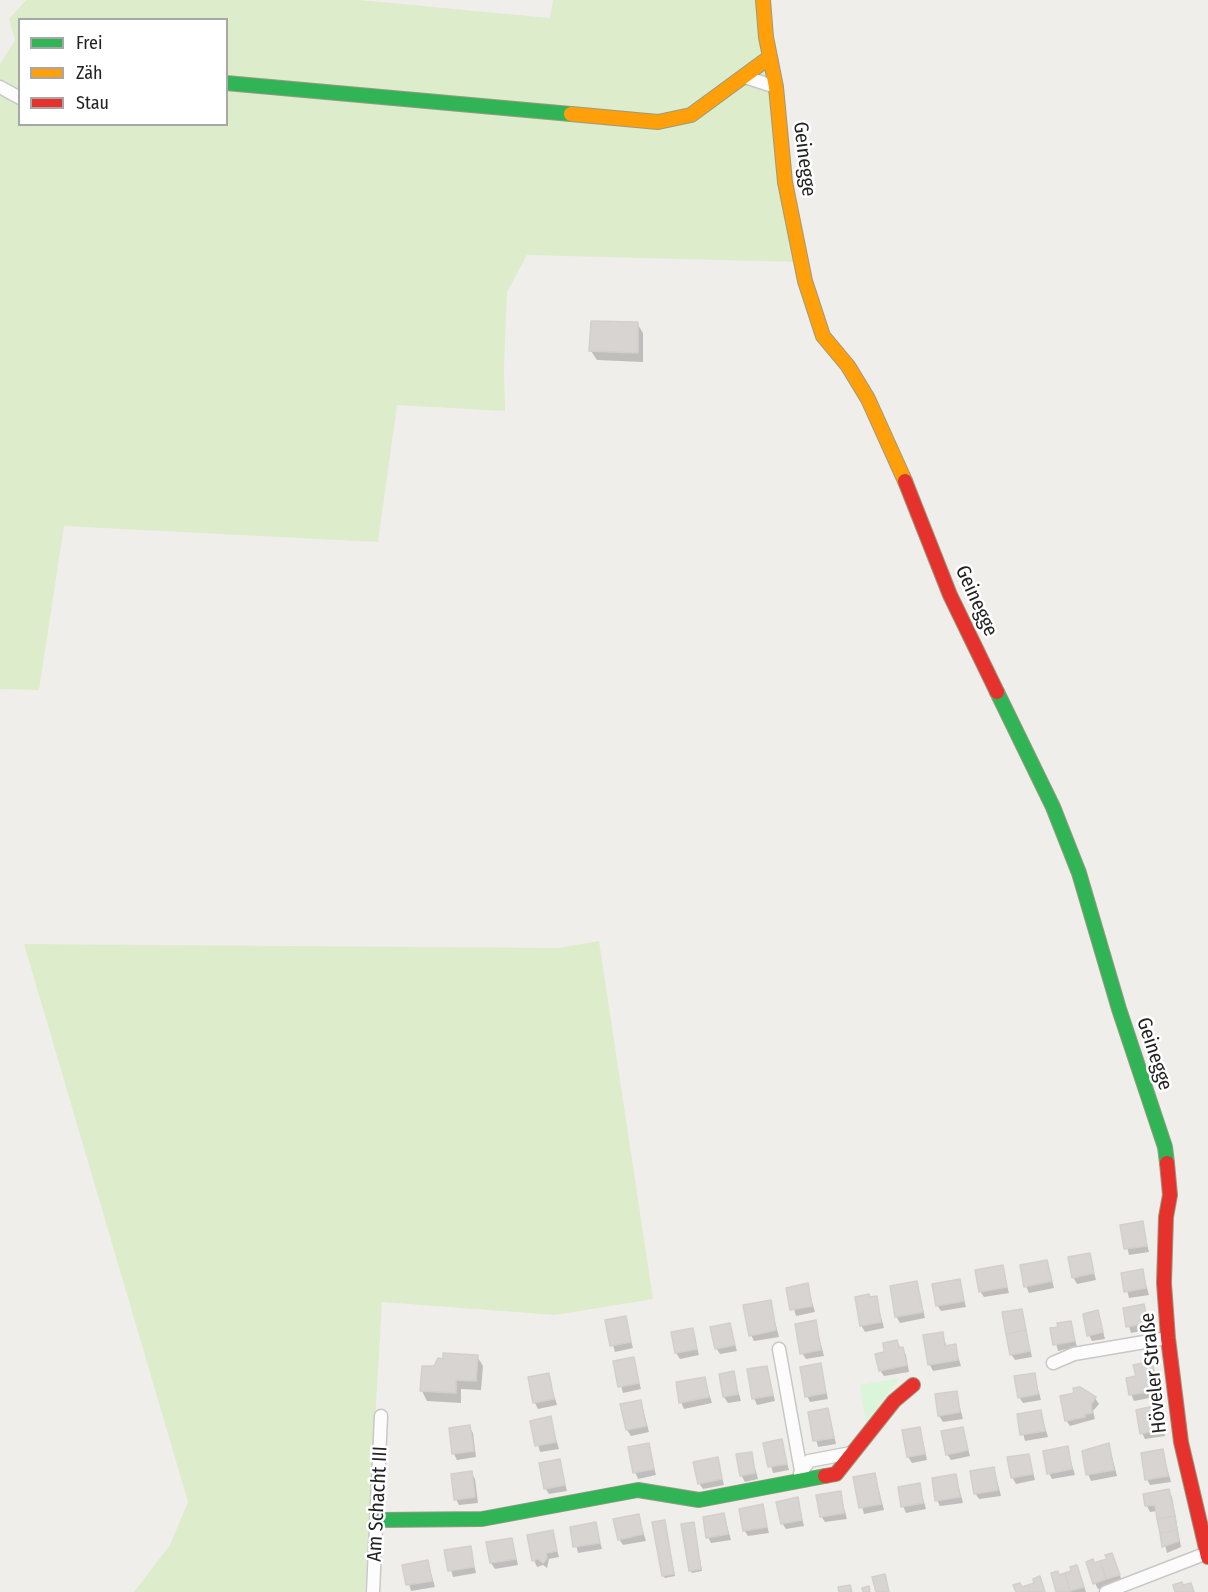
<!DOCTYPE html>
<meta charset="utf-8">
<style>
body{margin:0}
#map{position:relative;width:1208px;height:1592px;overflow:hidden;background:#f0eeeb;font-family:"Fira Sans Condensed",sans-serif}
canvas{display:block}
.legend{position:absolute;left:18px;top:18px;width:210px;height:108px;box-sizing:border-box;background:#fff;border:2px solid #a7a7a7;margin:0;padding:8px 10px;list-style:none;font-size:18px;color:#222}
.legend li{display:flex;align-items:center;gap:12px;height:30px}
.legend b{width:30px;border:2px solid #a7a7a7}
</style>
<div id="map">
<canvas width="1208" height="1592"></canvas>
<ul class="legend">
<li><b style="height:8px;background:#30b455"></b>Frei</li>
<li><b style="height:8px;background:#ff9f0a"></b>Zäh</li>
<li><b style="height:8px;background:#e5322d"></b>Stau</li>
</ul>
</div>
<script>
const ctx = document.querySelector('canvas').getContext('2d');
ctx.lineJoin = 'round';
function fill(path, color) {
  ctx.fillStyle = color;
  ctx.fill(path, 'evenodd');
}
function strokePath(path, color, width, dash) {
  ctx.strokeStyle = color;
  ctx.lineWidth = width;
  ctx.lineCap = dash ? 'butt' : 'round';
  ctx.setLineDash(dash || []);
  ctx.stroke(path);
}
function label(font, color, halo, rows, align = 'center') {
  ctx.font = font + ' "Fira Sans Condensed",sans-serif';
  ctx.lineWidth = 5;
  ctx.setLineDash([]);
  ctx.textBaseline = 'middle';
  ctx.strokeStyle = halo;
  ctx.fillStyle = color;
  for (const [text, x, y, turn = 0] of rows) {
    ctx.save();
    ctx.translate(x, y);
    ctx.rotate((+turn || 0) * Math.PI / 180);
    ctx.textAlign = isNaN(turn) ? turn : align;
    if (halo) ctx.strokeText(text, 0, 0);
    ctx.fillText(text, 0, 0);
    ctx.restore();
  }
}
fill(new Path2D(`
 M26,0h333l191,18 3,-18h207l36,262 -269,-7 -20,37 -3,75 1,44 -108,-6 -19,137 -314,-16 -25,164 -39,-1v-625l15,-24 -6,-21zM20,20h206v104h-206z
 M599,941l54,358 -98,16 -173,-13 -17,290h-231l36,-47 18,-43 -164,-558 534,4z`), '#ddeccb');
fill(new Path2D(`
 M900,1378l-34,44 -6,-37z`), '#daf5da');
fill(new Path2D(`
 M637,323l6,10v29l-46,-2 -6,-9z
 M1142,1223l7,29 -20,3 -7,-29z
 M1089,1254l7,26 -19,4 -4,-7z
 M1047,1261l7,27 -25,5 -3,-7z
 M1002,1267l7,26 -25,4 -4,-6z
 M1142,1271l7,24 -20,3 -6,-24z
 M959,1281l7,26 -25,4 -4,-6z
 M917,1283l8,35 -25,5 -4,-7z
 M807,1285l8,27 -19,4 -8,-27z
 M876,1298l8,30 -19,4 -4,-7z
 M770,1302l9,35 -25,4 -3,-6z
 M1143,1306l8,23 -20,4 -7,-23z
 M1021,1310l11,47 -17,3 -4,-6z
 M1098,1312l7,27 -13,2 -3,-6z
 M625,1318l8,30 -18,4 -9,-30z
 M815,1322l9,34 -18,3 -4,-6z
 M1070,1322l7,25 -19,4 -6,-22z
 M729,1324l8,27 -17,3 -4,-6z
 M692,1329l7,26 -19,4 -4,-6z
 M942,1334l5,13 8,-1 6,20 -28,5 -3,-6z
 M897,1342l9,13 3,17 -25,4 -4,-6 6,-17z
 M477,1356l6,10 -2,24 -20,-1v14l-34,-2 -5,-10 13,-23z
 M633,1359l8,30 -18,4 -8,-30z
 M1152,1363l8,33 -26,5 -3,-7 6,-16z
 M820,1365l8,34 -18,3 -3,-6z
 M767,1367l8,34 -18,4 -3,-7z
 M733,1373l8,28 -13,2 -4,-6z
 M1034,1374l7,26 -18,3 -4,-6z
 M548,1375l9,30 -19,4 -3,-6z
 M704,1378l8,25 -28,6 -3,-7z
 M1080,1388l15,10 4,6 -6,7 2,8 -25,7 -4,-6z
 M956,1392l7,27 -20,3 -4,-6z
 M641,1402l8,30 -18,4 -4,-6z
 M1157,1407l8,29 -20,3 -3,-6z
 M828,1410l8,34 -18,3 -9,-34z
 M1040,1411l8,26 -23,4 -7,-26z
 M550,1418l9,31 -19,3 -8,-30z
 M469,1427l4,6 3,24 -19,3 -3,-6z
 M920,1428l7,32 -15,3 -4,-6z
 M962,1428l8,28 -19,4 -4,-6z
 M781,1441l8,29 -16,3 -8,-29z
 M648,1445l8,30 -18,4 -3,-7z
 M1109,1445l8,31 -26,5 -3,-7z
 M1067,1448l8,27 -23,4 -3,-6z
 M1162,1450l9,32 -21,3 -3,-6z
 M751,1453l7,26 -13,3 -4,-7z
 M1028,1455l7,25 -19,4 -4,-7z
 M717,1459l7,26 -21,4 -4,-6z
 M559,1461l8,30 -18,3 -4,-6z
 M994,1468l7,28 -22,3 -4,-6z
 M471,1472l4,7 3,24 -19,2 -3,-6z
 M875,1475l9,35 -20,4 -9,-35z
 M956,1476l7,27 -23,3 -3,-6z
 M919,1484l7,25 -20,4 -3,-7z
 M1169,1490l3,7 9,50 -14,6 -10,-42 -7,1 -3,-6z
 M840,1492l7,27 -22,3 -4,-6z
 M797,1499l7,27 -18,3 -4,-6z
 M762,1506l7,27 -21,3 -4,-6z
 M638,1515l8,26 -23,4 -4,-6z
 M724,1515l7,25 -20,3 -3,-6z
 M595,1524l7,25 -24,4 -6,-25z
 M665,1524l10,52 -10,2 -2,-2z
 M694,1526l8,45 -10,2 -2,-3z
 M552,1532l7,25 -10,2 -2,9 -4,-3 -6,2 -3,-7z
 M512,1540l6,25 -23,4 -4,-6z
 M470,1548l6,25 -23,4 -7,-25z
 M1112,1555l10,26 -24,8 -3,-6 -1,-18 15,-5z
 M428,1562l7,25 -24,4 -7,-25z
 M1077,1567l9,25h-28l-6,-18 7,3z`), '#0003');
const building = new Path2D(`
 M591,321l47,1v31l-49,-2z
 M1143,1221l4,25 -23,3 -4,-24z
 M1090,1253l4,20 -22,5 -4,-21z
 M1047,1260l5,21 -28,6 -4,-22z
 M1003,1265l4,22 -28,5 -4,-22z
 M1143,1269l3,19 -22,4 -3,-19z
 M960,1279l4,22 -28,5 -4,-22z
 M917,1281l6,31 -28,5 -5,-31z
 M808,1283l4,23 -22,4 -4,-22z
 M869,1294l1,3 7,-1 4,26 -21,4 -5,-29z
 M771,1300l5,30 -27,6 -6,-31z
 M1144,1304l4,19 -22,4 -3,-19z
 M1022,1309l4,21 -20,4 -4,-22z
 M1098,1310l5,22 -16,4 -4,-22z
 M626,1316l5,26 -21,4 -5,-26z
 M816,1320l5,30 -21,4 -5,-30z
 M1071,1321l4,20 -22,4 -3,-17 8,-1 -1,-4z
 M730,1323l5,22 -20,4 -5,-22z
 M693,1328l4,21 -22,4 -4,-21z
 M1026,1330l4,21 -20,4 -4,-21z
 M943,1332l2,14 11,-2 2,16 -30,5 -5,-30z
 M897,1340l2,8 4,-1 4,18 -28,6 -4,-17 9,-2 -1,-9z
 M443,1353l35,2 -2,26 -20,-1v13l-36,-2 2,-25h12l4,-8 5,1z
 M634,1357l5,26 -21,4 -5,-26z
 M1152,1361l6,29 -29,5 -3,-17 10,-2 -3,-11z
 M821,1363l5,30 -21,4 -5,-30z
 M767,1366l6,29 -21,4 -5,-30z
 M734,1371l4,23 -15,3 -4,-23z
 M549,1373l5,26 -21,4 -5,-26z
 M1035,1373l3,21 -20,4 -4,-22z
 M705,1377l4,20 -30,6 -3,-21z
 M1080,1387l16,10 -5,7 1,9 -7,1v3l-20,4 -5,-25 14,-3 -1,-5z
 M957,1391l3,21 -22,4 -3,-22z
 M641,1400l5,26 -20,4 -6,-26z
 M1158,1405l4,24 -22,5 -4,-24z
 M828,1408l6,30 -21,3 -5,-29z
 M1041,1410l4,21 -25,4 -3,-21z
 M551,1416l5,26 -21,4 -5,-25z
 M470,1425l4,26 -22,3 -3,-26z
 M920,1427l5,27 -18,3 -5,-27z
 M963,1427l5,23 -22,5 -5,-24z
 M782,1439l5,25 -19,3 -5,-24z
 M649,1443l5,26 -21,4 -5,-26z
 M1109,1443l5,27 -28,5 -4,-24z
 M1068,1446l4,23 -25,5 -4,-23z
 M1163,1449l5,27 -23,4 -4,-27z
 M752,1452l3,21 -15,3 -4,-22z
 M1029,1454l4,20 -22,4 -4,-21z
 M718,1457l4,22 -24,5 -5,-22z
 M560,1459l5,26 -21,4 -5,-26z
 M994,1467l4,23 -24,4 -4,-23z
 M472,1471l3,26 -21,3 -3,-26z
 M875,1473l6,31 -22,4 -6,-31z
 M956,1474l4,23 -25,4 -3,-23z
 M920,1483l3,20 -22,4 -3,-20z
 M1169,1489l6,27 -18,3 -2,-14 -10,1 -2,-12z
 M841,1491l3,22 -24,4 -4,-22z
 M798,1497l4,23 -21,4 -5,-22z
 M763,1504l4,23 -24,4 -4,-22z
 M724,1513l4,21 -22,4 -3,-21z
 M639,1514l4,20 -25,6 -5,-21z
 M1175,1516l2,14 -17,3 -3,-14z
 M665,1520l9,54 -12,2 -10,-54z
 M596,1522l4,21 -27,4 -3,-20z
 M694,1522l7,47 -12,2 -8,-47z
 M553,1530l4,21 -11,2 1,5 -4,5 -5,-4 -6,2 -5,-26z
 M1177,1530l2,11 -17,6 -2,-14z
 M512,1538l4,21 -26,4 -4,-21z
 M471,1546l3,21 -26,4 -4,-21z
 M1112,1553l8,22 -14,4 -6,-18 7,-2 -2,-4z
 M1093,1559l1,4 6,-2 6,18 -13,5 -7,-22z
 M428,1560l4,21 -26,4 -4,-20z
 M1077,1565l7,22 -14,4 -5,-18 6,-2 -1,-4z
 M1058,1571l1,4 6,-2 5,18 -14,1 -5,-19z
 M885,1574l4,18h-13l-4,-15z
 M1040,1576l5,16h-15l-2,-7 6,-2 -1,-4z
 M1182,1582l1,3 8,-2 3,9h-19l-2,-7z
 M1020,1583l2,4 6,-2 2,7h-14l-3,-7z
 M850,1585l2,7h-13l-1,-5z
 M869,1586l1,6h-7l-1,-4z`);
fill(building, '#d7d4d2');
strokePath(building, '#d3d0cc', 1.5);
const street = new Path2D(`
 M745,77l31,10
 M0,87l20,11
 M779,1349l22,122
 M1053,1363l21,-9 94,-16
 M800,1474l9,-13 42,-8
 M373,1592l8,-176
 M1106,1592l101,-39`);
const fast = new Path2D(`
 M226,83l345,31
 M997,692l56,115 26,66 40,136 46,138 2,16
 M378,1520l104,-1 156,-29 61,10 126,-24`);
const slow = new Path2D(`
 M763,0l3,37 10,50 9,95 20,99 18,55 25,30 20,33 37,82
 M571,114l87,8 33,-7 79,-58`);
const jam = new Path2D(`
 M905,481l45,114 47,97
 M1167,1163l3,32 -4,22 -2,66 4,55 13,104 27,115
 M825,1476l11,-2 58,-73 19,-16`);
strokePath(street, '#c9c8c7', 15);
strokePath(fast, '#999a82', 16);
strokePath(slow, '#999a82', 16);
strokePath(jam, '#999a82', 16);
strokePath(street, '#fdfcfc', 12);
strokePath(fast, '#30b455', 14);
strokePath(slow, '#ff9f0a', 14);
strokePath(jam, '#e5322d', 14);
label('20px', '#222', '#fff', [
 ["Geinegge",804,159,83],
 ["Geinegge",976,601,66],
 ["Geinegge",1154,1054,72],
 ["Höveler Straße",1154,1373,-96],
 ["Am Schacht III",378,1504,-87]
]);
</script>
